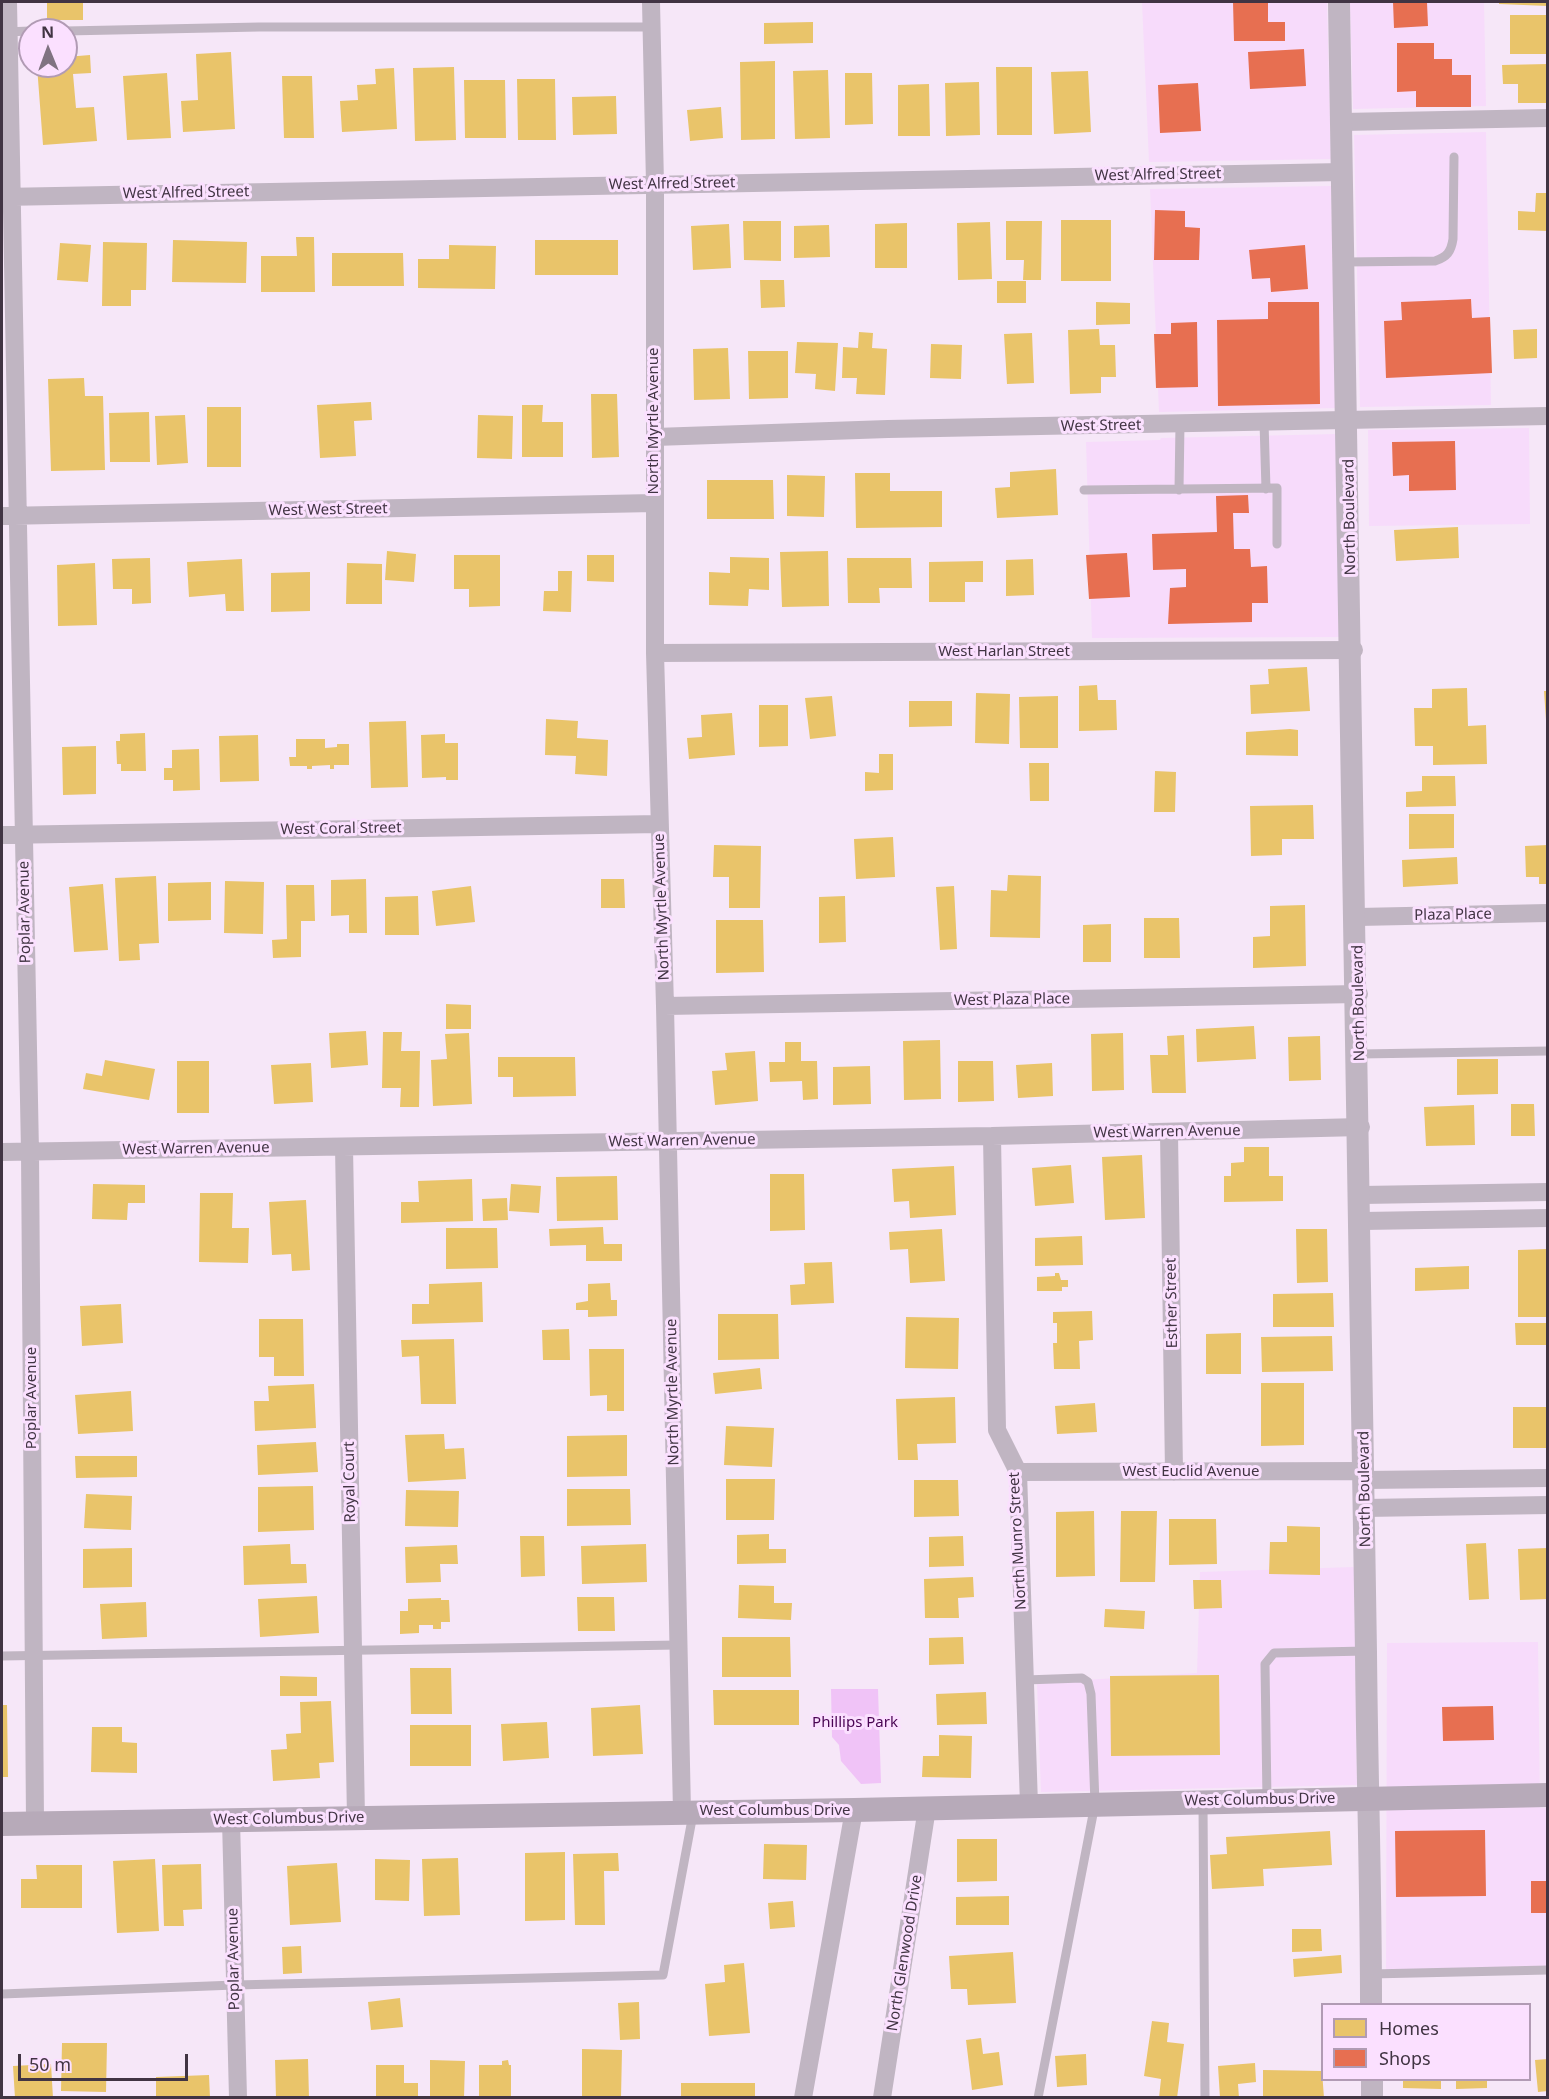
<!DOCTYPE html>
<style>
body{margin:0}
#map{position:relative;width:1549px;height:2099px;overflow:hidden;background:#f6e7f8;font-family:"Noto Sans",sans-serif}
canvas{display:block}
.frame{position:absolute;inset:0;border:3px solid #413443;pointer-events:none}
.legend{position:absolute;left:1321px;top:2003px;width:210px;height:78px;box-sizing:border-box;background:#fbe0ff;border:2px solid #b19bb4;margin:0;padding:8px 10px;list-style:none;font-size:18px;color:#413443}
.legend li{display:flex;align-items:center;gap:12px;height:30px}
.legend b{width:30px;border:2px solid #b19bb4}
.north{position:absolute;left:18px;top:18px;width:60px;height:60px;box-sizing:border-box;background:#fbe0ff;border:2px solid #b19bb4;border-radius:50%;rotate:359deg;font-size:16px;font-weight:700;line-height:24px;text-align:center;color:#413443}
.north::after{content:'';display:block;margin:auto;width:21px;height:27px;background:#807382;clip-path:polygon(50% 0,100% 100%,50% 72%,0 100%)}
.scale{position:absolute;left:18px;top:2054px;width:170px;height:27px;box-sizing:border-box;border:3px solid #413443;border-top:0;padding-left:8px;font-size:18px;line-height:21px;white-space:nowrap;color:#413443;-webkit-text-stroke:4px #fbe0ff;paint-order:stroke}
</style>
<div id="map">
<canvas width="1549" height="2099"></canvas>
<div class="frame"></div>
<ul class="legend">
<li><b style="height:16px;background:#e9c46a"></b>Homes</li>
<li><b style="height:16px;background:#e76f51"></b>Shops</li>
</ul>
<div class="north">N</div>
<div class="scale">50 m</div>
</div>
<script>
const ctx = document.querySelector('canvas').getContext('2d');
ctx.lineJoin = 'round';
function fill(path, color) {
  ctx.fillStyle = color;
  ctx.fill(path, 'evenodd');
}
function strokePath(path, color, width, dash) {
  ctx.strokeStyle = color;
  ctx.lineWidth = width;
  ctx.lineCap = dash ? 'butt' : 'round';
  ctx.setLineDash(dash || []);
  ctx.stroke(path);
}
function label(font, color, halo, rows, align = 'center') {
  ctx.font = font + ' "Noto Sans",sans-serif';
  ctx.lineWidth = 6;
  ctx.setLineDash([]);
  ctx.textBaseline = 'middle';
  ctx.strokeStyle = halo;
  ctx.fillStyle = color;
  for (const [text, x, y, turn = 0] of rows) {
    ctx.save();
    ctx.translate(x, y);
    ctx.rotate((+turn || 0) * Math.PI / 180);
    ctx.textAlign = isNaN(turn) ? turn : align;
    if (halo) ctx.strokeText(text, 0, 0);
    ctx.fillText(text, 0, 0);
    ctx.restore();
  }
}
fill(new Path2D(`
 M1142,2h185l4,157 -182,3z
 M1350,2h134l2,104 -133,3z
 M1486,132l5,273 -131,2 -6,-272z
 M1331,186l5,222 -177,4 -9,-223z
 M1529,428l1,96 -161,2 -1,-96z
 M1337,434l5,203 -250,1 -6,-196 74,-2 1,-2z
 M1354,1567l3,218 -316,7 -4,-109 160,-10 3,-101z
 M1538,1642l2,166h8l-1,158 -161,4 1,-327z`), '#f7dbfb');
fill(new Path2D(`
 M831,1689h47l3,94 -20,1 -20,-23 -2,-16 -7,-8z`), '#f0c3f7');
fill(new Path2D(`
 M47,2h36v18h-36z
 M1499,2h49v4l-49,-2z
 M1510,15h38v39h-38z
 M813,22v21l-49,1v-21z
 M231,52l4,77 -52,3 -2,-31 17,-1 -2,-46z
 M90,55l1,18 -18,1 3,34 18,-1 3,34 -54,4 -6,-79h29v-9z
 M775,61v78l-34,1 -1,-78z
 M1548,64v39h-30v-19h-15l-1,-19z
 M454,67l2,73 -41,1 -2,-73z
 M996,67h36v68h-35z
 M394,68l3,61 -55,3 -2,-31 18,-1 -1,-15 19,-1 -1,-15z
 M828,70l2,68 -35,1 -2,-68z
 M1088,71l3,61 -37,2 -3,-62z
 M167,73l4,65 -44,2 -4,-64z
 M845,73h27l1,51 -28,1z
 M282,76h30l2,62h-30z
 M517,79h38l1,61h-38z
 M464,80h41l1,58h-41z
 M979,82l1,53 -34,1 -1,-53z
 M929,84l1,52h-32v-51z
 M616,96l1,38 -44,1 -1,-38z
 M721,107l2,31 -33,3 -3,-31z
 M1536,193h12v38l-30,-1v-19l17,1z
 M1061,220h50v61h-50z
 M743,221h38v40l-37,-1z
 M1006,221h36l-1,59h-18l1,-20h-18z
 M990,222l2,57 -34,1 -1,-57z
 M907,223v45h-32v-44z
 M729,224l2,44 -38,2 -2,-44z
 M829,225l1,32 -36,1v-32z
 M296,237h18l1,55h-54v-36h36z
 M173,240l74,2 -1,41 -74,-1z
 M535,240h83v35h-83z
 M103,242l44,1 -1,47h-15v16h-29z
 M60,243l31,2 -3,37 -31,-2z
 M449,245l47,1 -1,43 -77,-1v-29h31z
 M332,253h71l1,33h-72z
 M760,280h24l1,27 -24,1z
 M997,281h29v22h-29z
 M1096,302l34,1v21l-34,1z
 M1099,329l1,16h15l1,32h-15v16l-31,1 -2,-64z
 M1537,329v29l-23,1 -1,-29z
 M859,332l14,1 -1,15 15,1 -2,46 -29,-1 1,-16h-15l1,-31 15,1z
 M1032,333l2,50 -27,1 -3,-50z
 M797,342l41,1 -3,48 -20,-2 1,-15 -21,-1z
 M931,344l31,1 -1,34 -31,-1z
 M728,348l2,51 -36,1 -1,-51z
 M748,351h40v47l-39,1z
 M84,378l1,18h18l2,74 -54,1 -3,-92z
 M591,394h26l2,63 -27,1z
 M371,402l1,18 -18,1 2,35 -36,2 -3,-53z
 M522,405h21l-1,17h21v35h-41z
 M207,407h34v60h-34z
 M149,412l1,50h-40l-1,-49z
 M185,415l3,48 -31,2 -2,-49z
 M478,415l35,1 -1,43 -35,-1z
 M1056,469l2,46 -61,3 -2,-30 15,-1v-15z
 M855,473h35v18h52v36l-86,1z
 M787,475l38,1 -1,41 -37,-1z
 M707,480h66l1,39h-67z
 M1458,527l1,31 -63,3 -2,-31z
 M387,551l29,3 -2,28 -29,-2z
 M828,551l1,55 -47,1 -2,-55z
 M454,555h46v51l-31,1v-18h-15z
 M587,555h27v27l-27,-1z
 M730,557l39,1v32l-20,-1 -1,17 -39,-1v-33l21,1z
 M150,558l1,45 -19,1v-15h-19l-1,-30z
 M847,558h64l1,30h-33l1,15h-32z
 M242,559l2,52h-18l-1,-17 -36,3 -2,-35z
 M1033,559l1,36 -28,1v-36z
 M983,561v21h-18v20h-36v-40z
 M95,563l2,62 -39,1 -1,-61z
 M347,563l35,1v40h-36z
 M558,571h14l-1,41 -28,-1 1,-20h14z
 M310,572v39l-39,1v-39z
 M1307,667l3,44 -59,3 -1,-29 19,-1 -1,-15z
 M1097,685l1,15h18l1,30 -38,1v-45z
 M1467,688l1,38 18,-1 1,39 -54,1v-19h-18l-1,-38h18v-19z
 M1544,691h4v29h-2z
 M976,693l34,1 -1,50 -34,-1z
 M832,696l4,40 -26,3 -5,-41z
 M1058,696v52h-38l-1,-51z
 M909,701h43v25l-43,1z
 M759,705h29v41l-29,1z
 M732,713l3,42 -46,4 -2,-21 15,-1 -1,-22z
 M546,719l32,2 -1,17 31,2 -1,36 -32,-2 1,-18 -31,-1z
 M406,721l2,66 -37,1 -2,-66z
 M1290,729l8,1v26l-52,-1v-23z
 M145,733l1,38h-25v-7h-4l-1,-23h4v-7z
 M445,734v9h13v37h-12v-3l-24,1 -1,-43z
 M258,735l1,46 -39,1 -1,-46z
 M296,739h29v9l12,-1v-3h12v21h-15v4h-4v-4l-18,1v3h-5v-3h-17l-1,-9h7z
 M96,746v48l-33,1 -1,-48z
 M199,749l1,41 -27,1v-11h-9v-12h8v-18z
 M879,754h14v36l-28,1v-19l14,1z
 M1029,763h20v38h-19z
 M1155,771l21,1 -1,40h-21z
 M1422,776h33l1,30 -50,1v-15l16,-1z
 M1313,805l1,34h-32v16l-31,1 -1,-50z
 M1409,814h45v34l-45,1z
 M893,837l2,40 -39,2 -2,-40z
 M714,845l47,1 -1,62h-31v-31h-16z
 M1548,845v39h-9v-7h-13l-1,-31z
 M1457,857l1,27 -55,3 -1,-27z
 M1008,875l33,1 -1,62 -50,-1 1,-47 16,1z
 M156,876l3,67 -20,1 1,16 -21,1 -4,-83z
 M366,879l1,54h-18v-18l-18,1v-36z
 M601,879h23l1,29h-24z
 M225,881l39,1 -1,52 -39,-1z
 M211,882v38l-43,1v-38z
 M103,884l5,66 -34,2 -5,-65z
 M286,885h28l1,36h-14v36l-28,1 -1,-18 15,-1z
 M471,886l4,36 -39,4 -4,-35z
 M954,886l3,63 -17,1 -4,-63z
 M418,896l1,39h-34v-38z
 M845,896l1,46 -27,1v-46z
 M1305,905l1,61 -53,2v-31l17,-1v-30z
 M1144,918h35l1,40h-36z
 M716,920h47l1,52 -48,1z
 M1111,924v38h-28v-37z
 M446,1004l25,1v24h-25z
 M1254,1026l2,33 -59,3 -1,-33z
 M366,1031l2,34 -37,3 -2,-35z
 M383,1032h19l-1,19h19l-1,56h-19l1,-19h-19z
 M469,1033l3,71 -39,2 -2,-46 16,-1 -2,-25z
 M1123,1033l1,57 -32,1 -1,-57z
 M1184,1035l2,58h-34l-2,-38h18l-1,-19z
 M1320,1036l1,44 -32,1 -1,-44z
 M940,1040l1,59 -37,1 -1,-59z
 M785,1042h16v19h16l1,38 -15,1 -1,-19 -32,1 -1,-20h16z
 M755,1051l3,50 -43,4 -3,-34 15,-1 -2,-17z
 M498,1057h77l1,39 -63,1v-20h-15z
 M1457,1059h41v35l-41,1z
 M105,1060l50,9 -6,31 -66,-11 3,-16 16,3z
 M177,1061h32v52h-32z
 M958,1061h35l1,40 -36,1z
 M311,1063l2,39 -39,2 -3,-39z
 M1052,1063l1,33 -35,2 -2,-33z
 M870,1066l1,38 -38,1v-38z
 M1511,1104h23l1,32h-24z
 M1474,1105l1,40 -49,1 -2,-39z
 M1244,1147h25v29h14v25l-59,1v-26h7v-13l13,-1z
 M1142,1155l3,63 -40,2 -3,-63z
 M1071,1165l3,38 -39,3 -3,-38z
 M954,1166l2,49 -46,3 -1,-17 -15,1 -2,-33z
 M770,1174h34l1,56 -35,1z
 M617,1176l1,44 -61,1 -1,-44z
 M472,1179l1,42 -72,2v-21h18l-1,-21z
 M93,1184l52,1v18h-17l-1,17 -35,-1z
 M511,1184l30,2 -2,27 -30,-2z
 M200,1193h33l-1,35h17l-1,35 -49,-1z
 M507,1198l1,22 -25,1 -1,-22z
 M306,1200l4,70 -18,1 -1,-17 -19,1 -3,-53z
 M603,1227l1,17h18v17h-36v-16l-36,1 -1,-17z
 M446,1228h51l1,40 -52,1z
 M942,1229l3,52 -35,2 -2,-34 -18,1 -1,-18z
 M1296,1229h31l1,53 -31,1z
 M1082,1236l1,29 -48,1v-28z
 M1548,1249v68h-30v-67z
 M832,1262l2,41 -43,2 -1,-20 15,-1 -1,-21z
 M1469,1266v23l-54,2v-23z
 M1055,1273h4l2,7h7v7h-6v4h-25v-14l18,-1z
 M482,1282l1,40 -71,2v-20h17v-20z
 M610,1283l1,17h6v16l-29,1v-7h-12v-7l12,-2v-17z
 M1333,1293l1,34h-61v-33z
 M121,1304l2,39 -41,3 -2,-40z
 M1092,1311l1,29 -14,1 1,28h-26l-1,-26h4v-20h-4v-11z
 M718,1314h60l1,45 -61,1z
 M906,1317l53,1 -1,51 -53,-1z
 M259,1319h44l1,57h-30v-19h-15z
 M1515,1323h31l1,22h-31z
 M569,1329l1,31h-27l-1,-30z
 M1241,1333v41h-35v-40z
 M1332,1336l1,35 -71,1 -1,-35z
 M454,1339l2,65h-35l-2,-48 -17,1 -1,-17z
 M589,1349h35v62h-17v-16l-17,1z
 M760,1368l2,21 -47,5 -2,-21z
 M1261,1383h43v62l-43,1z
 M314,1384l2,44 -61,3 -1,-30h15l-1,-15z
 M131,1391l2,40 -55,3 -3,-39z
 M955,1397l1,46 -39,1 1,16h-20l-2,-61z
 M1095,1403l2,29 -40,2 -2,-28z
 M1513,1407h34l1,41h-35z
 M726,1426l48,2 -2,39 -48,-2z
 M444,1434l1,15 19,-1 2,31 -58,3 -3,-47z
 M627,1435v41l-60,1v-41z
 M316,1442l2,30 -60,3 -1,-30z
 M75,1456h62v21l-61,1z
 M726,1479h49l-1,41h-48z
 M914,1480h44l1,36 -45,1z
 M313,1486l1,44 -56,2v-45z
 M567,1489h63l1,36 -64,1z
 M406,1490l53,1 -1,36 -53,-1z
 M86,1494l46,2 -1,34 -47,-2z
 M1094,1511l1,65 -39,1v-65z
 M1121,1511h36l-2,71h-35z
 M1169,1519h47l1,45 -48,1z
 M1287,1526l33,1v48l-51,-1 1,-32h17z
 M769,1534v15h17v14l-49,1v-29z
 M520,1536h24l1,40 -24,1z
 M963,1536l1,30 -35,1v-30z
 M1486,1543l3,56 -20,1 -3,-56z
 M290,1544l1,20h15l1,19 -63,2 -1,-39z
 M646,1544l1,38 -65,2 -1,-38z
 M457,1545l1,19h-18l1,18 -35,1 -1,-36z
 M132,1548v39l-49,1v-39z
 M1548,1548v51l-28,1 -2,-51z
 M973,1577l1,20 -16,1 1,20h-34l-1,-39z
 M1193,1580h28l1,28 -28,1z
 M739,1585l35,1v17h18l-1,17 -53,-2z
 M317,1596l2,37 -59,4 -2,-38z
 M577,1597h37l1,34h-37z
 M441,1598v2h8l1,22h-9v7h-8v-4h-14v8l-19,1v-23h8v-12z
 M146,1602l1,35 -45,2 -2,-35z
 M1105,1609l40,2 -1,18 -40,-2z
 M722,1637h68l1,40h-69z
 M963,1637l1,27 -35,1v-27z
 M410,1668h41l1,46h-41z
 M1219,1675l1,80 -109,1 -1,-80z
 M280,1676l37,1v19h-37z
 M713,1690h86v35h-85z
 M986,1692l1,32 -50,1 -1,-31z
 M331,1701l3,61 -15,1 1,15 -47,3 -2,-31 16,-1 -1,-15 15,-1 -1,-31z
 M2,1705h5l1,72h-6z
 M640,1705l3,49 -50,2 -2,-48z
 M547,1722l2,36 -46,3 -2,-37z
 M410,1725h61v41h-61z
 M92,1727h30v15l15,1v30l-46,-1z
 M939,1735l33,1 -1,42 -49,-1 1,-21h16z
 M1330,1831l2,34 -69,4 1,17 -52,3 -2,-34 17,-1 -1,-17z
 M957,1839h40v42l-40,1z
 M764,1844l43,1 -1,35 -43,-1z
 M565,1852v68l-40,1v-68z
 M618,1853l1,18h-15l1,54h-30l-2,-71z
 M458,1858l2,57 -36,1 -2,-57z
 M155,1859l4,72 -42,2 -4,-72z
 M375,1859l35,1 -1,41 -34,-1z
 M337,1863l4,59 -51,3 -3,-59z
 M201,1864l1,45 -19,1 1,16h-20l-2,-61z
 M36,1865h46v43h-61v-29h16z
 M1009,1896v29h-53v-28z
 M793,1901l2,26 -25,2 -2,-26z
 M1292,1929h29l1,22 -30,1z
 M301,1946l1,27 -19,1 -1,-27z
 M1013,1952l3,51 -48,2 -1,-16h-16l-2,-33z
 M1341,1955l1,18 -48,4 -1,-18z
 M744,1963l6,70 -41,3 -4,-52 20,-2 -1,-17z
 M400,1998l3,29 -32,3 -3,-28z
 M639,2002l1,37 -20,1 -2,-37z
 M1152,2021l17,2 -2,19 17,2 -7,54h-18l2,-19 -17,-3z
 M981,2038l2,16 16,-2 4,33 -31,5 -6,-50z
 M62,2043h45l-1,49 -45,-1z
 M582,2049l40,1 -1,48h-39z
 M1086,2054l1,31 -30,2 -2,-31z
 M308,2059l1,39h-33l-1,-38z
 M1548,2059v32l-10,1 -3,-32z
 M430,2060l35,1 -1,37h-34z
 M508,2060l1,5h2v33h-32v-33h23v-4z
 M1255,2063l1,19 -18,2 1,14h-19l-2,-32z
 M51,2064l2,34h-38l-2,-32z
 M376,2065h28v18h14v15h-42z
 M1263,2070l59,1 2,27h-61z
 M209,2075l1,23h-54v-21z
 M1403,2080h38v9l-38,-1z
 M1456,2080h31v8l-31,1z
 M681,2083h74v15h-74z`), '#e9c46a');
fill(new Path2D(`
 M1233,2h35v20h17v19h-51z
 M1393,2h34l1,24 -34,2z
 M1397,43h37v16h18v16h19v32h-55v-16l-19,1z
 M1304,49l2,37 -56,3 -2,-37z
 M1198,83l3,48 -41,2 -2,-48z
 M1155,210l30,1v16l15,1 -1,32h-45z
 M1305,245l3,44 -37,3 -1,-14 -18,1 -3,-29z
 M1471,299l1,19 18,-1 2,56 -106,5 -2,-57 18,-1 -1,-18z
 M1268,302h51l1,102 -102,2 -1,-86 51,-1z
 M1197,322l1,65 -42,1 -2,-54h17v-11z
 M1455,441l1,49 -47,1v-16l-16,1 -1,-34z
 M1248,495l1,18h-16l1,36h16l1,18 16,-1 1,37h-16v19l-84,2 2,-36 16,-1v-18l-33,1 -1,-36 65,-2 -1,-36z
 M1127,553l3,44 -41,2 -3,-44z
 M1493,1706l1,34 -51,1 -1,-34z
 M1485,1830l1,66 -90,1 -1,-66z
 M1531,1881h17v32h-17z`), '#e76f51');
strokePath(new Path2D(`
 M66,31l193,-4h393
 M5,32l25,-1
 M1345,262l90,-1c12,-4 16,-9 18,-22l1,-82
 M1264,422l2,67
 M1084,490l193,-2v56
 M1179,490l1,-66
 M1360,1054l188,-3
 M2,1656l676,-11
 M1025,1680l57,-2 6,4 3,12 4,110 -57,294
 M1267,1800l-2,-136 9,-11 92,-2
 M1203,1804l2,294
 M1371,1974l177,-4
 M2,1994l233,-9 428,-10 30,-161`), '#c0b5c2', 9);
strokePath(new Path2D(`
 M8,2l22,1150 5,671
 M651,2l4,182v469l10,353 17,806
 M1342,122l206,-4
 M2,197l1341,-25
 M655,437l233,-8 660,-13
 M2,516l652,-13
 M655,653l699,-3
 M2,835l657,-11
 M1358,917l190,-4
 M665,1006l694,-12
 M1169,1133l5,339
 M992,1136l5,294 21,42 11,333
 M344,1147l12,671
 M2,1152l990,-16 369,-9
 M1362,1195l186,-3
 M1363,1221l185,-3
 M1018,1472l346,-1
 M1364,1480l184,-2
 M1365,1508l183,-3
 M231,1820l7,278
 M803,2098l51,-288
 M882,2098l45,-290`), '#c0b5c2', 18);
strokePath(new Path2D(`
 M1339,2c13,550 22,1100 27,1650 1,118 5,235 5,352
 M1372,2080v18`), '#c0b5c2', 22);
strokePath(new Path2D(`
 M2,1824l852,-14 694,-15`), '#b7aab9', 24);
label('15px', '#413443', '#fbe0ff', [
 ["West Alfred Street",1158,175,-1],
 ["West Alfred Street",672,184,-1],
 ["West Alfred Street",186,193,-1],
 ["North Myrtle Avenue",654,421,-90],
 ["West Street",1101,426,-1],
 ["West West Street",328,510,-1],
 ["North Boulevard",1350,517,-91],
 ["West Harlan Street",1004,652],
 ["West Coral Street",341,829,-1],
 ["North Myrtle Avenue",662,907,-92],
 ["Poplar Avenue",25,912,-91],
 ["Plaza Place",1453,915,-1],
 ["West Plaza Place",1012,1000,-1],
 ["North Boulevard",1359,1003,-91],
 ["West Warren Avenue",1167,1132,-1],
 ["West Warren Avenue",682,1141,-1],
 ["West Warren Avenue",196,1149,-1],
 ["Esther Street",1172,1303,-91],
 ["North Myrtle Avenue",673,1392,-91],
 ["Poplar Avenue",32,1398,-90],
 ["West Euclid Avenue",1191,1472],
 ["Royal Court",350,1482,-91],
 ["North Boulevard",1365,1489,-91],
 ["North Munro Street",1018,1541,-93],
 ["West Columbus Drive",1260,1800,-1],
 ["West Columbus Drive",775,1811],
 ["West Columbus Drive",289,1819,-1],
 ["North Glenwood Drive",905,1953,-81],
 ["Poplar Avenue",234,1959,-91]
]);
label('15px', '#490453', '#fbe0ff', [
 ["Phillips Park",855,1723]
]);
</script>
